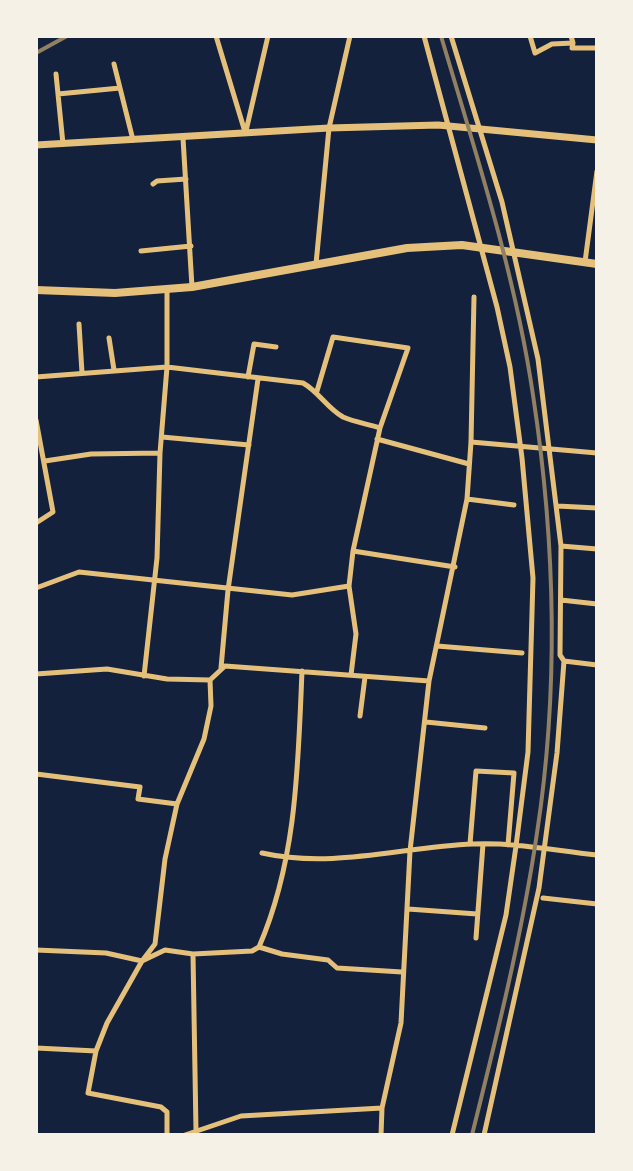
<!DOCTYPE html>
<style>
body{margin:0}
#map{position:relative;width:633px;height:1171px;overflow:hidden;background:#14213d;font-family:"Titillium Web",sans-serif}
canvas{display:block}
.frame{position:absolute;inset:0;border:38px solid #f6f1e7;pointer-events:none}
</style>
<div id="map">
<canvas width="633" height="1171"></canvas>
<div class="frame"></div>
</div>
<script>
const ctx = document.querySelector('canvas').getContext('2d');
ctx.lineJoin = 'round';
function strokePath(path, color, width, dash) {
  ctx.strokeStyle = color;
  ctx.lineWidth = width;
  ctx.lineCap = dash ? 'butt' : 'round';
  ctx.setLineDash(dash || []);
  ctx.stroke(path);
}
strokePath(new Path2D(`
 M216,36l29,96
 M424,36l73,271 13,60 12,91 11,120 -5,174 -12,94 -10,69 -54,220
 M451,36l51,166 36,157 23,187 -1,109 4,6 -7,92 -18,135 -55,247
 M530,36l5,17 17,-9 21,-1 -2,-7
 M573,43l-1,5h25
 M114,64l19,76
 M56,74l7,70
 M58,94l62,-6
 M246,131l22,-95
 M183,138l9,149
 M153,184l4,-3 29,-2
 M141,251l50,-5
 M585,262l12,-91
 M316,264l13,-136 21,-92
 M79,324l3,49
 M109,338l5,32
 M36,377l131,-10 136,16c16,9 24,25 40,34 11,5 25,7 37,11
 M248,377l6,-33 22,3
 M317,391l16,-54 75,11 -28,80 -27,123 -4,35 7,48 -5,41
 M36,420l17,92 -17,11
 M162,437l87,8
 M377,439l92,25
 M471,442l126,11
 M45,461l46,-7 69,-1
 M467,499l47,6
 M557,506l40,2
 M561,546l36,3
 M353,551l102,16
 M36,588l43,-16 213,23 57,-9
 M561,600l36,4
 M437,646l85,7
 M564,661l33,4
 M221,668l7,-78 30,-211
 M36,674l71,-5 60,10 43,1 15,-14 204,15
 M144,676l13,-118 3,-105 7,-86v-78
 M360,716l5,-39
 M426,722l59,6
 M36,774l104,13 -2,12 39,5
 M470,844l6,-73 38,2 -6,72
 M262,853c72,16 139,-6 211,-9 41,-2 83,7 124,11
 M543,898l54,6
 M408,909l69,5
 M476,938l7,-94
 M259,947l23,7 46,6 9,8 65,4
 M36,950l70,3 36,8 23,-11 28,4 59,-3 7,-4c38,-88 39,-182 43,-276
 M193,954l3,177
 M36,1048l60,3
 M167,1135v-23l-6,-5 -73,-14 8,-42 11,-28 35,-62 13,-17 10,-85 12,-55 27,-65 7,-33 -1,-26
 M185,1135l56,-19 141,-8
 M381,1135l1,-27 19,-85 9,-172 19,-170 38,-182 4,-57 3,-145`), '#e5c07b', 5);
strokePath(new Path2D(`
 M36,145l293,-17 109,-3 159,15`), '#e5c07b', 7);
strokePath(new Path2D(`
 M36,290l79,3 77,-6 215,-39 55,-3 135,19`), '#e5c07b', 8);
strokePath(new Path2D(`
 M441,36c35,118 74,237 92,359 22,144 26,294 4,438 -15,102 -40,202 -65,302
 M36,53l31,-17`), '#918062', 4);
</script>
